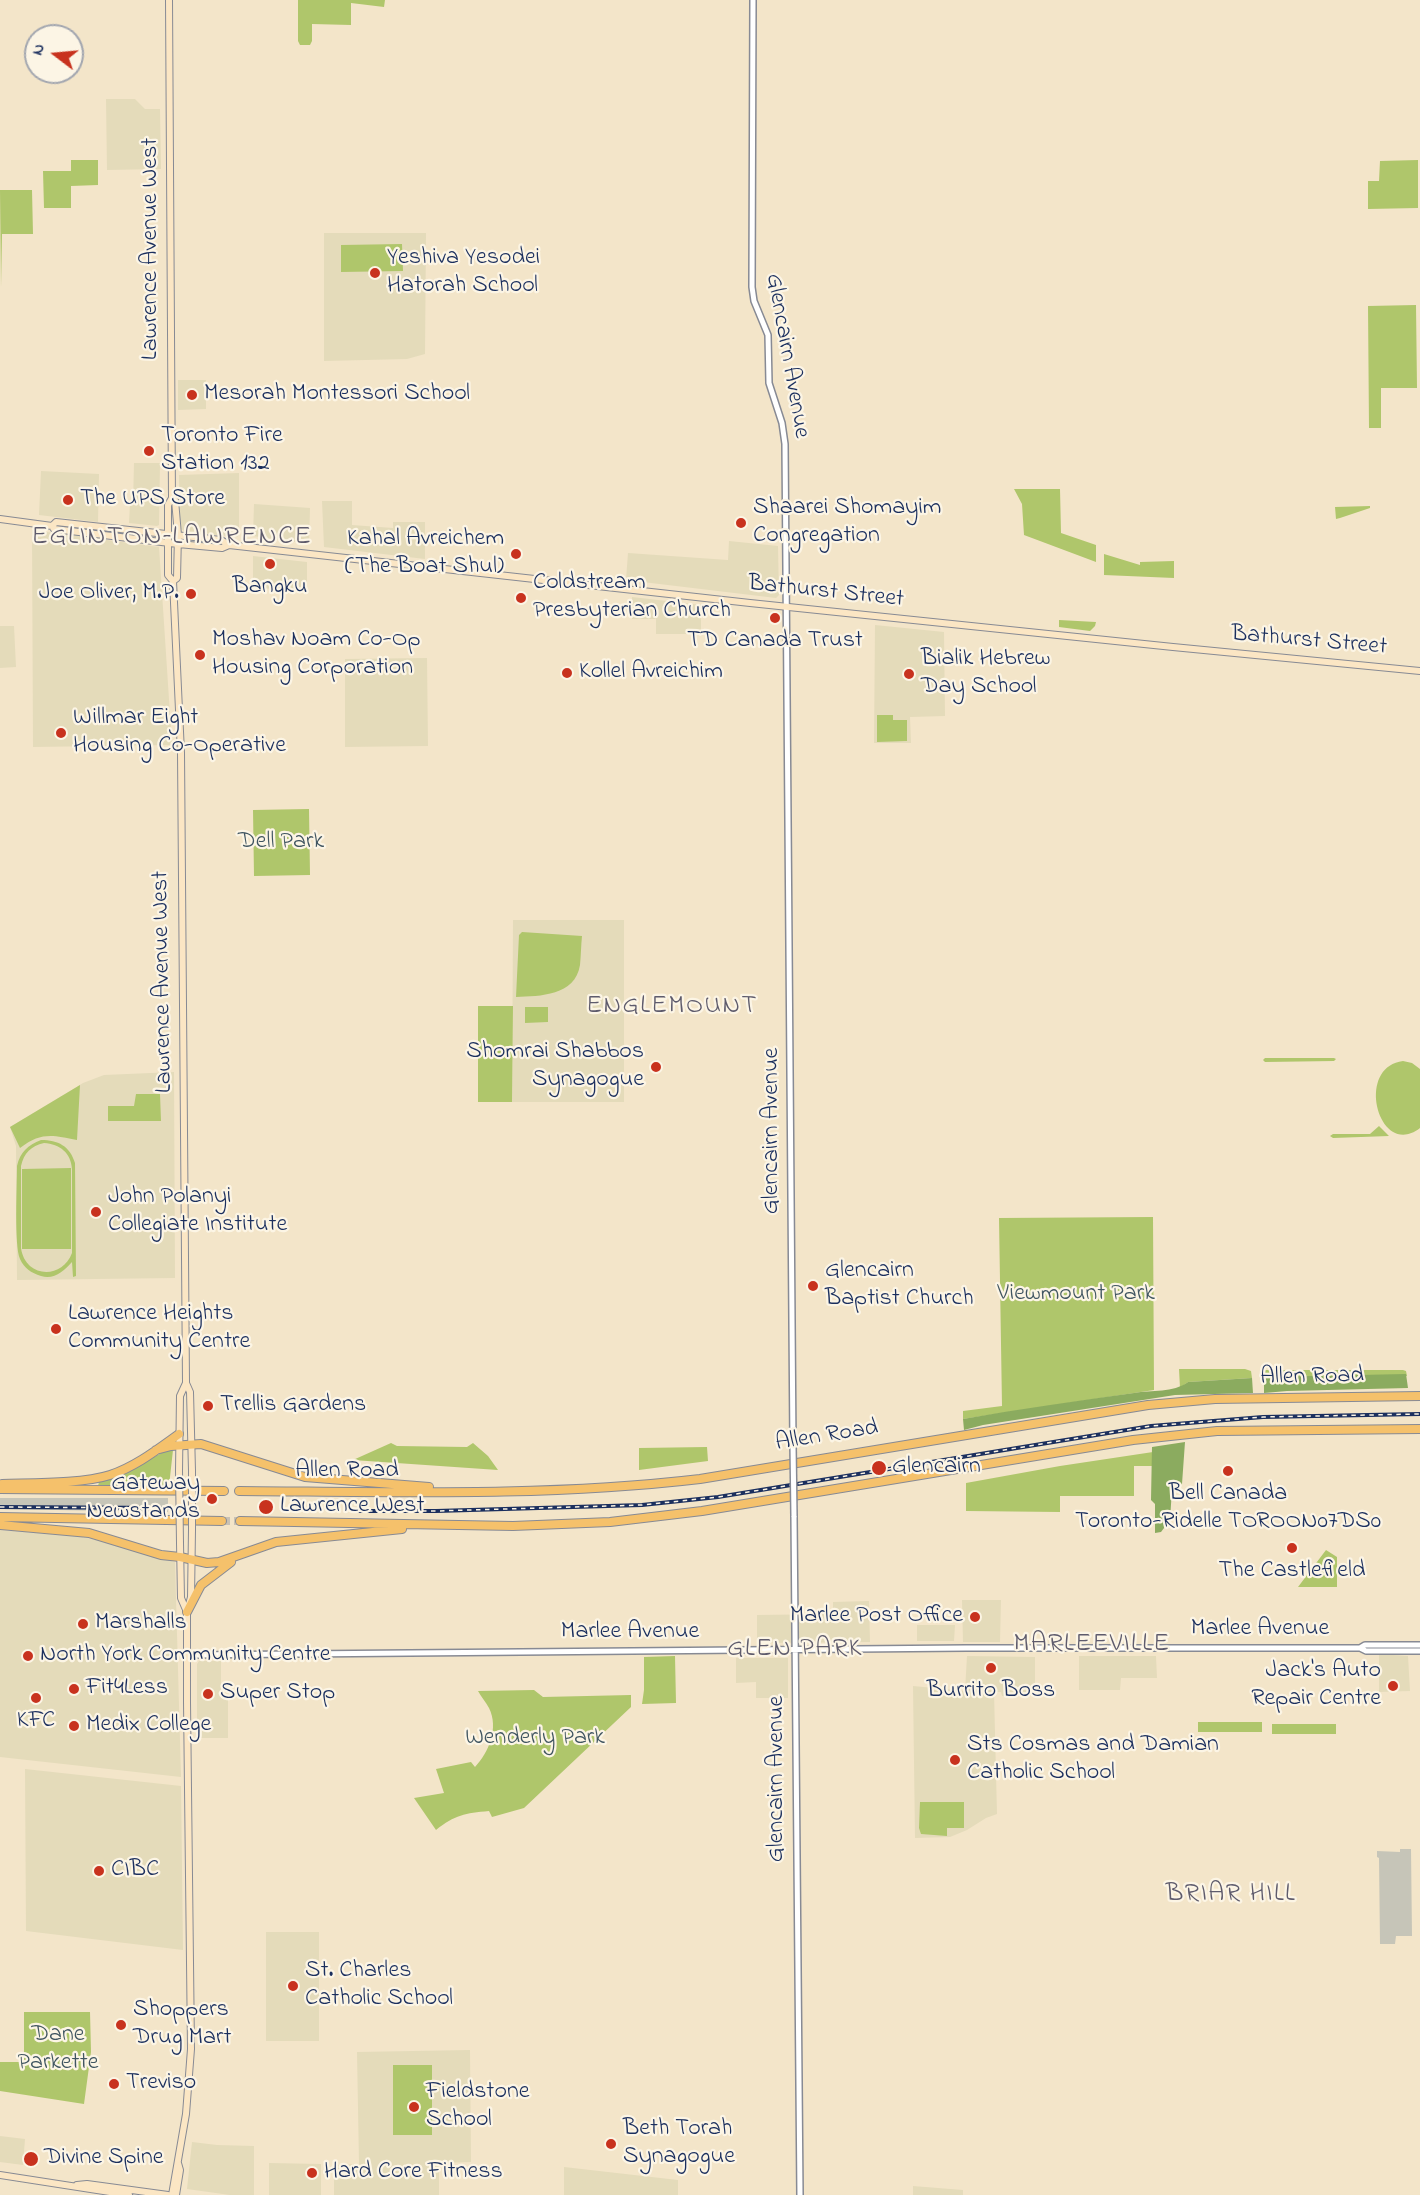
<!DOCTYPE html>
<meta charset="utf-8">
<style>
body{margin:0}
#map{position:relative;width:1420px;height:2195px;overflow:hidden;background:#f3e5c9;font-family:"Indie Flower",sans-serif}
canvas{display:block}
.north{position:absolute;left:24px;top:24px;width:60px;height:60px;box-sizing:border-box;background:#fcf5e5;border:2px solid #a2a6af;border-radius:50%;rotate:286deg;font-size:16px;font-weight:700;line-height:24px;text-align:center;color:#1b2f5e}
.north::after{content:'';display:block;margin:auto;width:21px;height:27px;background:#c8321e;clip-path:polygon(50% 0,100% 100%,50% 72%,0 100%)}
</style>
<div id="map">
<canvas width="1420" height="2195"></canvas>
<div class="north">N</div>
</div>
<script>
const ctx = document.querySelector('canvas').getContext('2d');
ctx.lineJoin = 'round';
function fill(path, color) {
  ctx.fillStyle = color;
  ctx.fill(path, 'evenodd');
}
function strokePath(path, color, width, dash) {
  ctx.strokeStyle = color;
  ctx.lineWidth = width;
  ctx.lineCap = dash ? 'butt' : 'round';
  ctx.setLineDash(dash || []);
  ctx.stroke(path);
}
function label(font, color, halo, rows, align = 'center') {
  ctx.font = font + ' "Indie Flower",sans-serif';
  ctx.lineWidth = 4.5;
  ctx.setLineDash([]);
  ctx.textBaseline = 'middle';
  ctx.strokeStyle = halo;
  ctx.fillStyle = color;
  for (const [text, x, y, turn = 0] of rows) {
    ctx.save();
    ctx.translate(x, y);
    ctx.rotate((+turn || 0) * Math.PI / 180);
    ctx.textAlign = isNaN(turn) ? turn : align;
    if (halo) ctx.strokeText(text, 0, 0);
    ctx.fillText(text, 0, 0);
    ctx.restore();
  }
}
fill(new Path2D(`
 M106,99h29l10,10h15l1,60 -54,1z
 M324,233h102l-1,121 -18,5 -83,2z
 M178,380h28v29l-28,1z
 M134,463h26l-1,62 -2,1 -28,-3 1,-19h3z
 M41,471l58,3 -1,48 -59,-7z
 M239,473v62l-2,2 -52,-5 -5,-4 -1,-53z
 M322,501h30v24l41,3v-6h32v37l-101,-12z
 M254,504l56,4 -1,36 -56,-8z
 M32,530l127,17 13,198 -139,2z
 M729,541l49,5 1,49 -3,3 -150,-18 2,-27 100,7z
 M253,556l54,6v28l-54,-2z
 M632,597l69,8v29h-45v-15h-24z
 M875,625l69,7 1,84 -35,1 1,26h-37z
 M0,626h14l2,41 -16,1z
 M427,658l1,88 -83,1v-88z
 M513,920h111v182h-112z
 M174,1072l1,206 -158,2 -1,-134 -6,-19 73,-44 21,-8z
 M0,1530l77,6 36,7 62,19 6,215 -181,-20z
 M962,1600h39l-1,42h-37z
 M869,1601l1,41 -113,1v-28l76,-1v-12z
 M917,1625h38l-1,16h-37z
 M1379,1654l29,2 2,35 -31,1z
 M967,1656l68,1v36l-4,3h-29l-1,-4h-7l3,122 -11,4 -19,12 -17,7 -35,1 -2,-152 52,5z
 M1079,1656h77l1,22h-36l-1,12h-41z
 M736,1658h52v40h-32v-16l-20,1z
 M199,1661h22v37h7v40h-31v-74z
 M25,1769l156,17 2,164 -157,-19z
 M266,1932h53v109h-53z
 M470,2050l1,112 -32,1v32h-105v-30l25,-1 -2,-112z
 M0,2136l25,3 -2,26 -23,-3z
 M192,2142l25,3 37,1v49h-24l-43,-6z
 M269,2163l52,1v31h-52z
 M564,2167l114,13v15h-114z
 M913,2186l50,4v5h-50z`), '#e4dbba');
fill(new Path2D(`
 M0,1498h168v14l-168,-3z
 M1400,1849h11l1,87h-16l-1,8h-15l-1,-86 -2,-1v-6l23,1z`), '#c6c5b8');
fill(new Path2D(`
 M298,0h87l-1,7 -33,-4v22l-39,-1v17l-2,4h-10l-2,-4z
 M71,160h27v25l-27,1v22h-27l-1,-37h28z
 M1418,160v48l-50,1v-28h11l1,-20z
 M0,190h32l1,44h-31l-1,53z
 M402,244l1,27 -62,1v-27z
 M1416,305l1,83h-36v40h-12l-1,-122z
 M1014,489h46l1,44 35,12v17l-72,-27 -2,-31z
 M1370,506v2l-30,10 -4,1 -1,-12z
 M1104,554l36,11v-3l34,-1v17l-70,-3z
 M1059,620l37,2 -1,4 -5,5 -31,-4z
 M877,715h16v5h14v21l-30,1z
 M309,809l1,66 -56,1 -1,-66z
 M522,932l60,4c-1,9 -1,19 -2,29 -5,31 -40,31 -64,32l3,-62z
 M478,1006h35l-1,96h-34z
 M525,1007h23v15l-23,1z
 M1265,1058h69l2,1 -2,2 -69,1 -2,-2z
 M1403,1061l9,2 8,6v59c-41,32 -66,-61 -17,-67z
 M80,1085l-3,55c-25,-5 -36,-8 -57,8l-10,-21z
 M136,1094h24l1,27h-53v-15h26z
 M1379,1126l10,10 -56,2 -3,-2 3,-2h37z
 M41,1140c17,0 29,6 34,23l1,113 -3,1 -1,-15c-8,9 -18,18 -31,14 -10,-3 -17,-8 -21,-17 -6,-14 -3,-74 -3,-93 3,-14 11,-21 24,-26zM44,1143c16,1 27,10 28,26v84c-10,27 -47,25 -51,-5v-82c3,-13 10,-20 23,-23z
 M71,1168v81h-49v-80z
 M1153,1217l1,173 -191,29v-8l39,-5 -3,-188z
 M1179,1369h66l6,2 1,7 -64,4 -8,6z
 M1266,1370h137l3,1 1,5 -143,1 -1,-5z
 M391,1443l6,3 70,1 6,-4 15,13 10,14 -145,-10z
 M707,1447l1,14 -69,9v-22z
 M173,1450l-4,36h-71l1,-4 23,-7 43,-24z
 M1153,1452v14h-19v30h-74v16l-94,-1v-28l94,-17z
 M1326,1550l11,7v30h-39z
 M675,1656l1,47 -34,1 2,-14v-33z
 M534,1690l9,7 88,-2v12l-107,101 -32,9 -3,-6c-24,2 -34,4 -53,19l-22,-32 30,-5 -8,-24 35,-7 4,5c14,-15 24,-39 14,-59 -3,-6 -8,-11 -11,-17z
 M1198,1722h64v10h-64z
 M1272,1724h64v10h-64z
 M920,1802h44v26h-17v8l-26,-2 -2,-6z
 M24,2012h66l1,40 -7,52 -84,-13v-29h24z
 M393,2065h39v70h-39z`), '#afc66b');
fill(new Path2D(`
 M1406,1374l2,14 -121,3 -23,2v-16z
 M1252,1378l1,15 -78,2 -192,30 -19,5 -1,-11c57,-10 114,-18 171,-26 18,-3 39,0 54,-11z
 M1185,1442l-3,42 -10,5 -2,31 -9,12 -6,1v-29l-4,-4 1,-53z`), '#8bab5f');
strokePath(new Path2D(`
 M222,1521h18`), '#c8c1b4', 8, [8, 4]);
const tertiary = new Path2D(`
 M753,0l-1,287 2,14 14,34 1,48 13,40 3,21 8,1001
 M794,1516l6,679
 M1360,1648l6,3h54
 M187,1655l779,-7h394l5,-3h55`);
const secondary = new Path2D(`
 M169,0l3,498 3,2 3,35 -1,43 -4,3
 M172,498l-4,7v70l5,6 8,172 5,630 -6,13 -1,75
 M0,519l52,7 4,-4 165,18 8,5
 M52,526l2,3 124,15 44,4 7,-3 521,58 423,44 247,24
 M186,1383l4,9 2,79
 M180,1543l1,55 6,14
 M0,2175l129,20
 M77,2185l10,-1 81,11
 M172,2195l14,-81 5,-65 -4,-347v-90l4,-15 1,-67
 M176,2195l4,-25 -2,-7`);
const motorway = new Path2D(`
 M156,1450l15,-4 30,-2 104,33 124,10
 M2,1484c31,-1 80,0 108,-9 25,-8 48,-26 69,-41
 M0,1489l224,2
 M239,1491c154,1 308,6 461,-12l448,-74 67,-6 205,-3
 M0,1517l222,4
 M240,1521l273,5 97,-4 92,-11 431,-71 84,-9 203,-2
 M0,1525l89,8 72,22 19,2 27,6 12,-1 57,-20 126,-13
 M187,1612l14,-27 30,-23`);
strokePath(tertiary, '#878a94', 8);
strokePath(secondary, '#878a94', 8);
strokePath(motorway, '#878a94', 10);
strokePath(tertiary, '#fff', 5);
strokePath(secondary, '#fbe6c4', 6);
strokePath(motorway, '#f5c16b', 8);
const rail = new Path2D(`
 M0,1507l168,1
 M359,1511h77l206,-6 76,-8 433,-71 112,-9 157,-3`);
strokePath(rail, '#1b2f5e', 4);
strokePath(rail, '#fcf5e5', 1.5, [4.5]);
const tertiaryBridge = new Path2D(`
 M793,1445l1,71`);
const secondaryBridge = new Path2D(`
 M179,1471l1,72
 M192,1471v59`);
strokePath(tertiaryBridge, '#878a94', 8, []);
strokePath(secondaryBridge, '#878a94', 8, []);
strokePath(tertiaryBridge, '#fff', 5);
strokePath(secondaryBridge, '#fbe6c4', 6);
for (const [x, y, r, color] of [
 [375,273,6,"#c8321e"],
 [192,395,6,"#c8321e"],
 [149,451,6,"#c8321e"],
 [68,500,6,"#c8321e"],
 [741,523,6,"#c8321e"],
 [516,554,6,"#c8321e"],
 [270,564,6,"#c8321e"],
 [191,594,6,"#c8321e"],
 [521,598,6,"#c8321e"],
 [775,618,6,"#c8321e"],
 [200,655,6,"#c8321e"],
 [567,673,6,"#c8321e"],
 [909,674,6,"#c8321e"],
 [61,733,6,"#c8321e"],
 [656,1067,6,"#c8321e"],
 [96,1212,6,"#c8321e"],
 [813,1286,6,"#c8321e"],
 [56,1329,6,"#c8321e"],
 [208,1406,6,"#c8321e"],
 [879,1468,8,"#c8321e"],
 [1228,1471,6,"#c8321e"],
 [212,1499,6,"#c8321e"],
 [266,1507,8,"#c8321e"],
 [1292,1548,6,"#c8321e"],
 [975,1617,6,"#c8321e"],
 [83,1624,6,"#c8321e"],
 [28,1656,6,"#c8321e"],
 [991,1668,6,"#c8321e"],
 [1393,1686,6,"#c8321e"],
 [74,1689,6,"#c8321e"],
 [208,1694,6,"#c8321e"],
 [36,1698,6,"#c8321e"],
 [74,1726,6,"#c8321e"],
 [955,1760,6,"#c8321e"],
 [99,1871,6,"#c8321e"],
 [293,1986,6,"#c8321e"],
 [121,2025,6,"#c8321e"],
 [114,2084,6,"#c8321e"],
 [414,2107,6,"#c8321e"],
 [611,2144,6,"#c8321e"],
 [31,2159,8,"#c8321e"],
 [312,2173,6,"#c8321e"]
]) {
  const dot = new Path2D();
  dot.arc(x, y, r, 0, 2 * Math.PI);
  ctx.fillStyle = color;
  ctx.fill(dot);
  strokePath(dot, '#fcf5e5', 2);
}
label('24px', '#1b2f5e', '#fcf5e5', [
 ["Lawrence Avenue West",152,249,-90],
 ["Glencairn Avenue",786,356,80],
 ["Bathurst Street",826,593,6],
 ["Bathurst Street",1309,642,5],
 ["Lawrence Avenue West",164,982,-91],
 ["Glencairn Avenue",773,1131,-90],
 ["Allen Road",1312,1378,-1],
 ["Allen Road",827,1437,-9],
 ["Allen Road",347,1472],
 ["Marlee Avenue",1260,1630],
 ["Marlee Avenue",630,1633],
 ["Glencairn Avenue",778,1779,-90]
]);
label('24px', '#1b2f5e', '#fcf5e5', [
 ["Yeshiva Yesodei",387,259],
 ["Hatorah School",387,287],
 ["Mesorah Montessori School",204,395],
 ["Toronto Fire",161,437],
 ["Station 132",161,465],
 ["The UPS Store",80,500],
 ["Shaarei Shomayim",753,509],
 ["Congregation",753,537],
 ["Kahal Avreichem",504,540,"right"],
 ["(The Boat Shul)",504,568,"right"],
 ["Coldstream",533,584],
 ["Presbyterian Church",533,612],
 ["Bangku",270,588,"center"],
 ["Joe Oliver, M.P.",179,594,"right"],
 ["Moshav Noam Co-Op",212,641],
 ["Housing Corporation",212,669],
 ["TD Canada Trust",775,642,"center"],
 ["Bialik Hebrew",921,660],
 ["Day School",921,688],
 ["Kollel Avreichim",579,673],
 ["Willmar Eight",73,719],
 ["Housing Co-Operative",73,747],
 ["Shomrai Shabbos",644,1053,"right"],
 ["Synagogue",644,1081,"right"],
 ["John Polanyi",108,1198],
 ["Collegiate Institute",108,1226],
 ["Glencairn",825,1272],
 ["Baptist Church",825,1300],
 ["Lawrence Heights",68,1315],
 ["Community Centre",68,1343],
 ["Trellis Gardens",220,1406],
 ["Glencairn",892,1468],
 ["Gateway",200,1485,"right"],
 ["Newstands",200,1513,"right"],
 ["Bell Canada",1228,1495,"center"],
 ["Toronto-Ridelle TOROON07DS0",1228,1523,"center"],
 ["Lawrence West",280,1507],
 ["The Castlefield",1292,1572,"center"],
 ["Marlee Post Office",963,1617,"right"],
 ["Marshalls",95,1624],
 ["North York Community Centre",40,1656],
 ["Jack's Auto",1381,1672,"right"],
 ["Repair Centre",1381,1700,"right"],
 ["Fit4Less",86,1689],
 ["Burrito Boss",991,1692,"center"],
 ["Super Stop",220,1694],
 ["KFC",36,1722,"center"],
 ["Medix College",86,1726],
 ["Sts Cosmas and Damian",967,1746],
 ["Catholic School",967,1774],
 ["CIBC",111,1871],
 ["St. Charles",305,1972],
 ["Catholic School",305,2000],
 ["Shoppers",133,2011],
 ["Drug Mart",133,2039],
 ["Treviso",126,2084],
 ["Fieldstone",426,2093],
 ["School",426,2121],
 ["Beth Torah",623,2130],
 ["Synagogue",623,2158],
 ["Divine Spine",44,2159],
 ["Hard Core Fitness",324,2173]
], 'left');
label('24px', '#405561', '#fcf5e5', [
 ["Dell Park",281,843],
 ["Viewmount Park",1076,1295],
 ["Wenderly Park",535,1739],
 ["Dane",58,2036],
 ["Parkette",58,2064]
]);
ctx.letterSpacing = '1.5px';
label('26px', '#5e5b6c', '#fcf5e5', [
 ["ENGLEMOUNT",672,1008],
 ["MARLEEVILLE",1092,1646],
 ["GLEN PARK",795,1651],
 ["BRIAR HILL",1231,1896]
]);
ctx.letterSpacing = '0px';
ctx.letterSpacing = '1.5px';
label('27px', '#5e5b6c', '#fcf5e5', [
 ["EGLINTON–LAWRENCE",172,539]
]);
ctx.letterSpacing = '0px';
</script>
